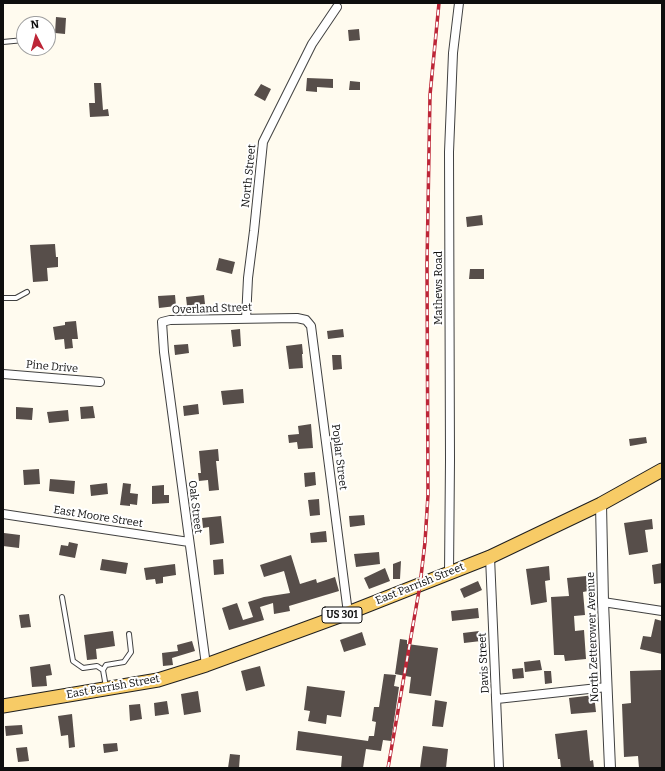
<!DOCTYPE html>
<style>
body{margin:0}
#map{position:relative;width:665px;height:771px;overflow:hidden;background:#fffbef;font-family:Bitter,serif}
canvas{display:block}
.frame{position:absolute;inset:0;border:4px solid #0e0e0e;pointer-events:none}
.north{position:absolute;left:16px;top:16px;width:40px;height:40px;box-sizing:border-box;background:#fff;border:1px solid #9f9f9f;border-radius:50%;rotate:354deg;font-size:11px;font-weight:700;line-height:16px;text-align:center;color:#0e0e0e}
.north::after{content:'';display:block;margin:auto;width:14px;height:18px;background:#bd2637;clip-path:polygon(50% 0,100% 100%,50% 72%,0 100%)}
</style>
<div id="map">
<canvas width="665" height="771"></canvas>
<div class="frame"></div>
<div class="north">N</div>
</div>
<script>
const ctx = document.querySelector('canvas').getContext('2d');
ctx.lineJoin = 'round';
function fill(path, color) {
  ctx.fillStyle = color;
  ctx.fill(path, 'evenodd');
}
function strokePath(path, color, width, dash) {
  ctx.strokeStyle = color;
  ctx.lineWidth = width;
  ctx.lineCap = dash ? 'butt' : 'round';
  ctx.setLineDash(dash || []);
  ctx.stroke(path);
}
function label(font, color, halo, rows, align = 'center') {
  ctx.font = font + ' Bitter,serif';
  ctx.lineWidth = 4;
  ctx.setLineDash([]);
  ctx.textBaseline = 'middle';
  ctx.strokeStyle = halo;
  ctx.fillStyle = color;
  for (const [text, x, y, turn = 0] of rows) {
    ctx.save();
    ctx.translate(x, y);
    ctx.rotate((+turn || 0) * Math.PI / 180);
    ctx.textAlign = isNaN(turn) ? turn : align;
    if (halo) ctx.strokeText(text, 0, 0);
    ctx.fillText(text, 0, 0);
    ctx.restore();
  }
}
fill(new Path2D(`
 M56,17l10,1 -1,16 -10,-1z
 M359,29l1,11 -11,1 -1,-11z
 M307,78l26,1v9l-16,-1v5l-11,-1z
 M350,81l10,1v8h-11z
 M94,83h7l2,27 5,-1 1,7 -19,1 -1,-14h6z
 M261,84l10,5 -6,12 -11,-6z
 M482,215l1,10 -16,2 -1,-10z
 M55,244l1,13h2v10l-11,1 1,13 -15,1 -3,-37z
 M219,258l16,4 -3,12 -16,-4z
 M470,269h14v10h-15z
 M175,295l1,11 -17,2 -1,-12z
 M204,295l1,9 -18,2 -1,-9z
 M76,321l2,18h-6l1,9 -8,1 -1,-10 -9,1 -2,-13 12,-2v-3z
 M240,329l1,17 -8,1 -2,-17z
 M343,329l1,8 -16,2 -1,-8z
 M188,344l1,9 -14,2 -1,-10z
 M302,344l1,10h-1l1,14 -14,1 -3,-23z
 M332,355h9l1,14 -9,1z
 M243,389l1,14 -21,2 -2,-14z
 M198,404l1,10 -15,2 -1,-10z
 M93,406l2,12 -14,1 -1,-12z
 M16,407l17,1 -1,12 -16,-1z
 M68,410l1,11 -20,2 -2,-11z
 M311,424l2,24 -15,1 -1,-7 -8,1 -1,-8 11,-1 -1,-8z
 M646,437l1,6 -17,3 -1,-7z
 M218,449l1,12h-3l3,29 -10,1 -1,-11 -9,1 -1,-8h3l-2,-22z
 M39,469l1,15 -16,1 -1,-15z
 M315,472l1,13 -11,2 -1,-14z
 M50,479l25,2 -1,13 -25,-3z
 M107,483l1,11 -17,2 -1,-11z
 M123,483l8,1 -1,9 8,1 -1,11 -7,-1v2l-10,-1z
 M164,485v10h5v8l-17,1v-18z
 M319,499l1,16 -10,1 -2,-16z
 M364,515l1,10 -15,2 -1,-11z
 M221,516l3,27 -14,2 -1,-18 -6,1 -1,-10z
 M652,519l1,10 -8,1 3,22 -19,3 -5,-32z
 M326,531l1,11 -16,1 -1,-10z
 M4,533l16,2 -1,13 -16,-2z
 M69,542l9,2 -3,14 -16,-3 2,-10 7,1z
 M379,552l1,12 -24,3 -2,-13z
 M291,555l9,29 16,-5 1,4 18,-6 4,14 -50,15 1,5 -16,3 -1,-11 -13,4 4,13 -35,10 -7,-22 15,-5 6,17 10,-3 -5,-15 16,-5 26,-4 -6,-22 -20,6 -4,-12z
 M102,559l26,4 -2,11 -26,-4z
 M223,559l1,15 -10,1 -1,-15z
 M401,561l-1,18h-7v-15z
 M662,563v20l-8,1 -2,-19z
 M175,564l1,11 -13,2v6l-7,1 -1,-5 -9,1 -2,-12z
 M549,566l1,14 -5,1 2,21 -16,3 -5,-36z
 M385,568l5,13 -21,8 -5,-11z
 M586,576l2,15 -5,1 2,23 -11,1 1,15 9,-1 2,29 -21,2 -1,-6h-10l-3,-58 18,-1 -2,-18z
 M478,581l4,9 -18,8 -4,-9z
 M478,608l1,10 -27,3 -1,-10z
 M29,614l2,13 -10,1 -2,-13z
 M655,619l7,2v33l-22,-5 3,-13 8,1z
 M113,631l2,15 -19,3 1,10 -10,1 -3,-25z
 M479,631l2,10 -17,2 -1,-10z
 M362,632l4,13 -22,7 -4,-12z
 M400,639l7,1v4l31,4 -7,48 -22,-3 2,-16 -16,-3z
 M192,641l3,10 -23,7 1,7 -10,1 -1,-13 16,-2 -1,-6z
 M540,660l2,10 -17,2 -1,-10z
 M50,664l2,11 -6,1 1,10 -15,1 -2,-20z
 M260,666l5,20 -19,5 -5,-20z
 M523,668l1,10 -11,1 -1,-10z
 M662,670v98h-23l-1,-12 -14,1 -2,-53 9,-1 -1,-32z
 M544,671h7l1,12 -7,1z
 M384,674l12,1 -2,11 5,1 -8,54 -8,-1 -2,11 -15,-2 -3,19h-22l1,-12 -46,-6 2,-19 70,10 1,-5h5l2,-14 -4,-1 2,-14h5z
 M307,686l38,5 -4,26 -14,-2 -1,9 -18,-3 2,-10 -6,-1z
 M198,691l3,21 -17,3 -3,-21z
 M594,695l2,17 -25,2 -2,-16z
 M435,700l12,2 -4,25 -11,-1z
 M167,701l2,13 -14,2 -1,-13z
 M140,704l2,15 -12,2 -1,-16z
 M72,714l3,33 -6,1 -1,-13 -7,1 -3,-20z
 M22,725l1,9 -17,2 -1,-10z
 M587,730l3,31 3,-1 1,8h-33l-1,-9h-2l-3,-25z
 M117,743l1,8 -14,2 -1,-9z
 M423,746l25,3 -2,19h-26z
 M27,747l2,14 -11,1 -2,-14z
 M230,754l10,1 -1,13h-11z`), '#574e4a');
const service = new Path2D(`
 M3,42l21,-2
 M3,298h13l11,-6
 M62,597l11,64 10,7 14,-2 6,4
 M106,687l-3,-17 3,-5 18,-3 7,-10 -2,-18`);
const minor = new Path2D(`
 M246,319l2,-41 6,-47 9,-89 49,-98 25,-37
 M3,374l97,8
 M3,514l186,28
 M490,557l9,211
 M449,573l1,-113 -1,-308 4,-99 6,-50
 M603,602l59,9
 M206,665l-42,-313 -2,-30 8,-2 127,-2 9,2 5,6 37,287
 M497,699l110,-12`);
const tertiary = new Path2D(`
 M601,504l2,98 7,166`);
const primary = new Path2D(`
 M3,706l155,-26 48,-15 142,-52 142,-56 111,-53 61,-34`);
strokePath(service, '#414141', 6);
strokePath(minor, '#414141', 10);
strokePath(tertiary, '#414141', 12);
strokePath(primary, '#1f1f1f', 15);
strokePath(service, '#fff', 4);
strokePath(minor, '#fff', 8);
strokePath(tertiary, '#fff', 10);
strokePath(primary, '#f7cb66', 13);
const rail = new Path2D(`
 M388,768l32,-183 5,-43 3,-47 -1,-231 3,-169 9,-92`);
strokePath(rail, '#bd2637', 3.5);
strokePath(rail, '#fff', 2, [6]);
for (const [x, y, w] of [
 [342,615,40]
]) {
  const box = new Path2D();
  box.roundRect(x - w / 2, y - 8, w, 16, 3);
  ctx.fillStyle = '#fff';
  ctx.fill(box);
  strokePath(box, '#0e0e0e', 1);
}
label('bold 10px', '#0e0e0e', null, [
 ["US 301",342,615]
]);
label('11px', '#0e0e0e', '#fff', [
 ["North Street",249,176,-84],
 ["Mathews Road",439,288,-90],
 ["Overland Street",212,309,-2],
 ["Pine Drive",52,367,5],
 ["Poplar Street",339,457,83],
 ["Oak Street",195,507,83],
 ["East Moore Street",98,517,9],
 ["East Parrish Street",420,584,-22],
 ["North Zetterower Avenue",593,637,-92],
 ["Davis Street",484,663,-93],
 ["East Parrish Street",113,687,-10]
]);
</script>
